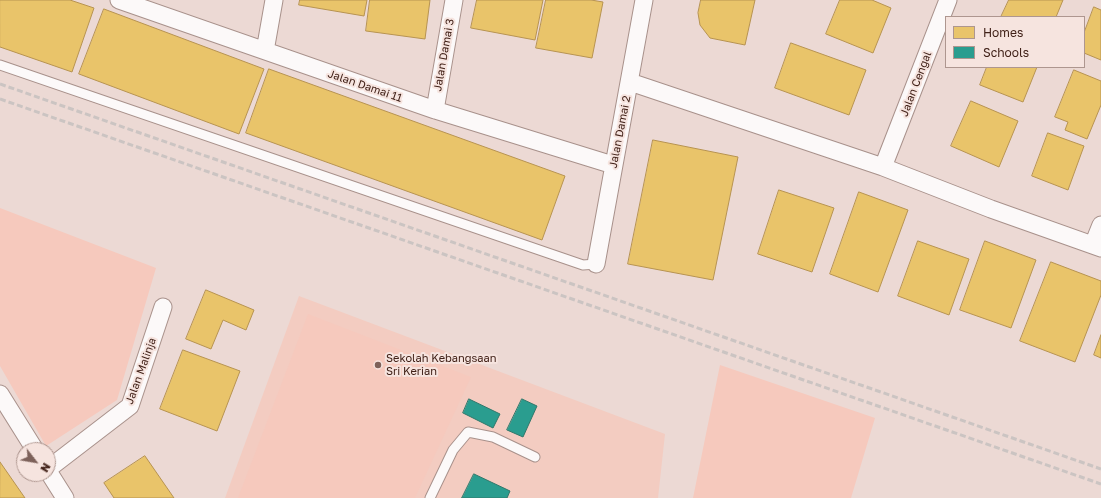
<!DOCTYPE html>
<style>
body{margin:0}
#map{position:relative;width:1101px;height:498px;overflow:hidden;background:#ecd9d4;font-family:"Golos Text",sans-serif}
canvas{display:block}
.legend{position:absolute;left:945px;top:16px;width:140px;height:52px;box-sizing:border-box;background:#f6e4df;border:1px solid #ae968f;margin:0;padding:5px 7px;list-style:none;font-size:12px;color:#412118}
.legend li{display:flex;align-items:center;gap:8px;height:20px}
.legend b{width:20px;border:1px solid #ae968f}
.north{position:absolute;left:16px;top:442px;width:40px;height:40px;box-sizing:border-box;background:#f6e4df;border:1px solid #ae968f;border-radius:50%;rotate:121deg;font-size:11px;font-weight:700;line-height:16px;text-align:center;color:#412118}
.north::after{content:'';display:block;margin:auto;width:14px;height:18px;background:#7d615a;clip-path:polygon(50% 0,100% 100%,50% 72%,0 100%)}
</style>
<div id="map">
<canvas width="1101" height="498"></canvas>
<ul class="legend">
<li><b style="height:11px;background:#e9c46a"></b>Homes</li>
<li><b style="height:11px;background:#2a9d8f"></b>Schools</li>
</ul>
<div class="north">N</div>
</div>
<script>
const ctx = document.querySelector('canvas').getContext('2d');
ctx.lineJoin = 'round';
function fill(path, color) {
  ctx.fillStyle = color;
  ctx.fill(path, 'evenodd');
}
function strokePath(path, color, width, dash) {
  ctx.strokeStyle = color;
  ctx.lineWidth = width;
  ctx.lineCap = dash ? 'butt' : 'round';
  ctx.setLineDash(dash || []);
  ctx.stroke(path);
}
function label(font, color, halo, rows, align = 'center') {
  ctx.font = font + ' "Golos Text",sans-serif';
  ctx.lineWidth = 4;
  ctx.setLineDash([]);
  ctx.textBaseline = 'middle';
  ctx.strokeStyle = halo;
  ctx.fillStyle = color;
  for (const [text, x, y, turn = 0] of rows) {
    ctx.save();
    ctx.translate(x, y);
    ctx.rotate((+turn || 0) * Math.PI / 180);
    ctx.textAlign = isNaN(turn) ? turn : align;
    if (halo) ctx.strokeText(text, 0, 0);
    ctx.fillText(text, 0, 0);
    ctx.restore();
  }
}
fill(new Path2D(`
 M299,296l366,138 -7,64h-433z`), '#f3ccc1');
fill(new Path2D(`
 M0,208l156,60 -39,132 -71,46 -46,-80z
 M308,314l163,63 -56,121h-177z
 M720,365l155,53 -24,80h-158z`), '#f6c9bd');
const homes = new Path2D(`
 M0,0h70l24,8 -22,64 -72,-25z
 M300,0h67l-3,16 -65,-11z
 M370,0h60l-5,39 -59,-8z
 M477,0h66l-8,40 -64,-12z
 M546,0h45l12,2 -11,56 -56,-10z
 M701,0h54l-10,45 -35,-7 -10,-13 -2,-12z
 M840,0h32l19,8 -18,45 -47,-19z
 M1009,0h54l-7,17h-55z
 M1094,7l7,3v50l-17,-7v-20z
 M104,9l160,60 -25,65 -160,-60z
 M791,43l75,27 -17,45 -74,-27z
 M987,67h50l-14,35 -43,-17z
 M269,69l296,107 -23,64 -296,-107z
 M1074,70l27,11v24l-14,34 -22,-9 3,-8 -13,-5z
 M971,101l47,20 -19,46 -48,-21z
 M1048,133l36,13 -16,44 -36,-14z
 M653,140l85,17 -25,123 -85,-16z
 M779,190l55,18 -22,64 -54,-18z
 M859,192l49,18 -30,82 -48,-18z
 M918,241l51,18 -20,56 -51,-19z
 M985,241l51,19 -25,68 -51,-18z
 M1051,262l50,19v14l-26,67 -55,-21z
 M206,290l48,20 -8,20 -23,-10 -12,29 -25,-10z
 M1101,335v23l-7,-3z
 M183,350l57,21 -23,60 -57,-22z
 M145,456l29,42h-60l-10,-15z
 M0,462l25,36h-25z`);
fill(homes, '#e9c46a');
strokePath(homes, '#b79351', 1);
const schools = new Path2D(`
 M469,399l31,15 -7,14 -30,-15z
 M522,399l15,7 -14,31 -16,-7z
 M474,474l36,17 -3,7h-45z`);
fill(schools, '#2a9d8f');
strokePath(schools, '#31786b', 1);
const lane = new Path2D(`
 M0,65l583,200 13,-1
 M430,498l23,-48 15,-18 25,5 42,20`);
const street = new Path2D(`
 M119,0l316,110 178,55
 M265,51l9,-51
 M630,82l253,85 108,42 110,39
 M435,110l19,-110
 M883,167l65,-167
 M1093,245l8,-20
 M596,264l48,-264
 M0,394l35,56
 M48,469l82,-63 33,-99
 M48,471l17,27`);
strokePath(lane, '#a8918b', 11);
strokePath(street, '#a8918b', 19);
strokePath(lane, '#fcf9f9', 9);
strokePath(street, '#fcf9f9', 17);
strokePath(new Path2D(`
 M0,84l1101,385
 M0,99l1101,385`), '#cbc4c2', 3, [6, 3]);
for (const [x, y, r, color] of [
 [378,365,4,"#7d615a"]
]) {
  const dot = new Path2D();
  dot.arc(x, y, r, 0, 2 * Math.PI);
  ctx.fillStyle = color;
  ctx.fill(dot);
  strokePath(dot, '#f6e4df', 1.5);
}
label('11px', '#412118', '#f6e4df', [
 ["Jalan Damai 3",444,55,-80],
 ["Jalan Cengal",916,84,-69],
 ["Jalan Damai 11",365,86,19],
 ["Jalan Damai 2",620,132,-79],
 ["Jalan Malinja",141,371,-70]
]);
label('11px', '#412118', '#f6e4df', [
 ["Sekolah Kebangsaan",386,359],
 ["Sri Kerian",386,372]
], 'left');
</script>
